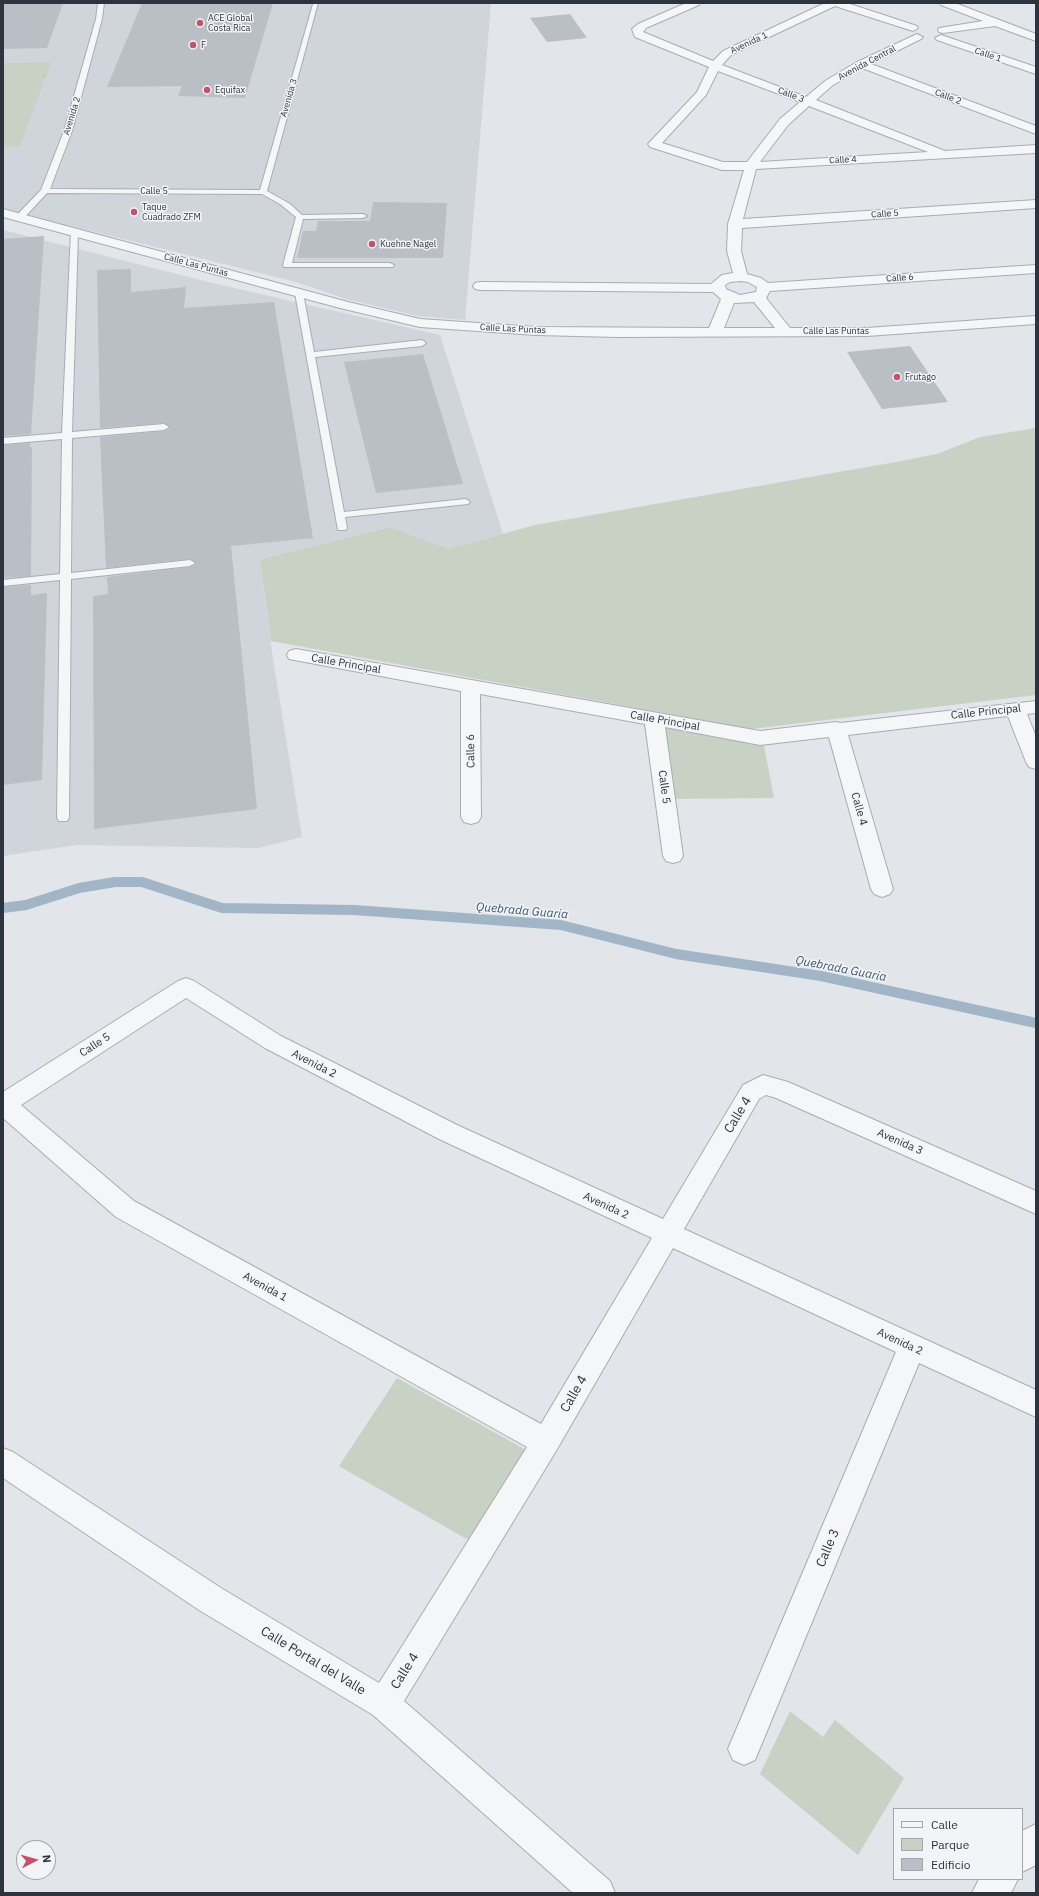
<!DOCTYPE html>
<style>
body{margin:0}
#map{position:relative;width:1039px;height:1896px;overflow:hidden;background:#e2e5e9;font-family:"IBM Plex Sans",sans-serif}
canvas{display:block}
.frame{position:absolute;inset:0;border:4px solid #2c343f;pointer-events:none}
.legend{position:absolute;left:893px;top:1808px;width:130px;height:72px;box-sizing:border-box;background:#f2f4f7;border:1px solid #a3a7ad;margin:0;padding:5px 7px;list-style:none;font-size:12px;color:#2c343f}
.legend li{display:flex;align-items:center;gap:8px;height:20px}
.legend b{width:20px;border:1px solid #a3a7ad}
.north{position:absolute;left:16px;top:1840px;width:40px;height:40px;box-sizing:border-box;background:#f2f4f7;border:1px solid #a3a7ad;border-radius:50%;rotate:84deg;font-size:11px;font-weight:700;line-height:16px;text-align:center;color:#2c343f}
.north::after{content:'';display:block;margin:auto;width:14px;height:18px;background:#c2536b;clip-path:polygon(50% 0,100% 100%,50% 72%,0 100%)}
</style>
<div id="map">
<canvas width="1039" height="1896"></canvas>
<div class="frame"></div>
<ul class="legend">
<li><b style="height:5px;background:#f4f6f8"></b>Calle</li>
<li><b style="height:11px;background:#c8d2c4"></b>Parque</li>
<li><b style="height:11px;background:#babfc5"></b>Edificio</li>
</ul>
<div class="north">N</div>
</div>
<script>
const ctx = document.querySelector('canvas').getContext('2d');
ctx.lineJoin = 'round';
function fill(path, color) {
  ctx.fillStyle = color;
  ctx.fill(path, 'evenodd');
}
function strokePath(path, color, width, dash) {
  ctx.strokeStyle = color;
  ctx.lineWidth = width;
  ctx.lineCap = dash ? 'butt' : 'round';
  ctx.setLineDash(dash || []);
  ctx.stroke(path);
}
function label(font, color, halo, rows, align = 'center') {
  ctx.font = font + ' "IBM Plex Sans",sans-serif';
  ctx.lineWidth = 3;
  ctx.setLineDash([]);
  ctx.textBaseline = 'middle';
  ctx.strokeStyle = halo;
  ctx.fillStyle = color;
  for (const [text, x, y, turn = 0] of rows) {
    ctx.save();
    ctx.translate(x, y);
    ctx.rotate((+turn || 0) * Math.PI / 180);
    ctx.textAlign = isNaN(turn) ? turn : align;
    if (halo) ctx.strokeText(text, 0, 0);
    ctx.fillText(text, 0, 0);
    ctx.restore();
  }
}
fill(new Path2D(`
 M3,3h488l-26,317 -47,-4 -72,-17 -50,-17 -253,-63 -40,-11z
 M3,230l209,53 228,52 63,199 -54,15 -61,-22 -128,32 13,100 29,178 -44,11 -182,-3 -73,11z`), '#d0d5db');
fill(new Path2D(`
 M51,62l-31,84 -17,1v-84z
 M1036,428v267l-285,34 -480,-88 -11,-82 129,-32 60,22 86,-24 361,-63 41,-8 43,-17z
 M664,727l100,19 10,52 -101,1z
 M397,1378l129,72 -54,92 -133,-76z
 M790,1711l33,26 12,-17 69,58 -46,77 -98,-81z`), '#c8d2c4');
strokePath(new Path2D(`
 M3,908l23,-3 53,-17 36,-6h27l80,26 132,2 207,15 115,29 145,22 215,47`), '#a1b5c6', 10);
fill(new Path2D(`
 M34,3h29l-16,45 -44,1v-45z
 M142,3h131l-28,95 -67,-2 4,-10 -75,1z
 M570,14l17,24 -40,4 -17,-24z
 M373,202l74,1 -4,55h-146l6,-27h13l2,-10h52z
 M44,236l-13,198 -28,2v-197z
 M131,269v23l55,-5 -2,21 90,-6 39,236 -82,8 26,263 -163,20 -1,-233 15,-2 -1,-17 83,-10 6,-3 -6,-5 -84,9 -6,-131 64,-6 6,-3 -6,-5 -64,5 -3,-158z
 M910,346l38,56 -66,7 -35,-57z
 M423,354l40,130 -87,9 -32,-131z
 M30,443v4h2l-1,129 -28,2v-133z
 M31,585v10l16,-2 -5,187 -39,5v-198z`), '#babfc5');
const lane = new Path2D(`
 M98,3h6l-2,16 -30,112 -22,58 210,1 53,-186 5,-1 -51,188 23,13 12,11 61,-1 4,2 -4,2 -60,1 -11,44h98l4,2 -1,2h-109l-1,-2 13,-48 -16,-13 -18,-10 -215,-1 -25,27h-6v-4l25,-26 23,-59 32,-112z
 M71,231h3l4,2 -6,199 92,-8 5,3 -5,3 -92,8 -1,135 119,-13 5,3 -5,3 -119,13 -2,239 -2,3h-8l-2,-3 3,-238 -57,6v-6l57,-6 2,-135 -59,5v-6l59,-5z
 M299,290l4,3 11,59 108,-12 4,3 -4,3 -107,11 29,155 121,-13 3,1 2,2 -2,2 -123,13 2,11 -1,2h-8l-43,-237z`);
const street = new Path2D(`
 M686,3h14l-1,2 -53,23 -3,4 70,29 10,-10 102,-48h22l70,23 1,2 -5,3 -78,-25 -104,49 -9,10 84,32 19,-16 32,-19 60,-28 6,3 -2,2 -50,25 165,62v8l-174,-66 -29,17 -17,15 129,51 91,-6v8l-280,16 -13,50 293,-19v8l-294,20 -1,23 6,23 14,4 7,5 268,-18v8l-266,18 -4,7 24,30h77l169,-12v8l-169,12 -250,1 -81,-2 -116,-8 -80,-19 -337,-91v-8l345,93 72,17 116,8 173,1 12,-29 -8,-7 -233,-2 -5,-1 -2,-3 2,-3 5,-1 231,2 11,-9 11,-2 -6,-22 1,-27 16,-54h-22l-72,-23 -2,-3 49,-52 12,-25 -74,-30 -3,-8 6,-5zM718,71l82,31 -20,17 -33,43h-24l-61,-19 44,-48zM809,106l119,46 -168,10 28,-37zM741,281l7,1 9,5 -1,5 -16,3 -14,-6 -1,-4 5,-3zM754,302l21,26h-51l10,-25z
 M940,3h15l81,31v7l-41,-15 -52,7 -4,-1 -1,-2 1,-2 44,-7 -42,-16z
 M941,35l95,32v7l-99,-34 -2,-2z
 M296,649l464,82 76,-9 4,1 196,-22v12l-9,1 9,23v32l-7,-2 -3,-5 -18,-46 -160,19 45,154 -3,5 -8,3 -8,-3 -3,-5 -42,-152 -69,8 -95,-18 18,129 -3,5 -7,2 -7,-2 -3,-5 -18,-132 -165,-30 1,123 -3,5 -7,2 -7,-2 -3,-5v-126l-172,-32 -2,-4 2,-4z
 M186,978l8,3 87,55 176,89 206,94 80,-134 20,-10 25,7 248,109v23l-260,-116 -10,-3 -7,4 -75,130 352,161v27l-117,-54 -164,397 -11,5 -11,-5 -5,-11 168,-397 -223,-104 -117,203 -152,250 206,180 5,12h-42l-200,-178 -174,-105 -196,-132v-30l10,4 208,136 158,95 148,-236 -411,-230 -113,-99v-26l175,-111zM186,998l79,50 174,91 213,99 -111,186 -407,-223 -113,-96z
 M1036,1824v41l-14,7v-41z
 M979,1879h39l-7,14h-39z`);
strokePath(lane, '#a8acb3', 2);
strokePath(street, '#a8acb3', 2);
strokePath(new Path2D(`
 M43,77l4,-3`), '#b8bcc0', 1.5, [1.5, 1.5]);
fill(lane, '#f4f6f8');
fill(street, '#f4f6f8');
for (const [x, y, r, color] of [
 [200,23,4,"#c2536b"],
 [193,45,4,"#c2536b"],
 [207,90,4,"#c2536b"],
 [134,212,4,"#c2536b"],
 [372,244,4,"#c2536b"],
 [897,377,4,"#c2536b"]
]) {
  const dot = new Path2D();
  dot.arc(x, y, r, 0, 2 * Math.PI);
  ctx.fillStyle = color;
  ctx.fill(dot);
  strokePath(dot, '#f2f4f7', 1.5);
}
label('9px', '#2c343f', '#f2f4f7', [
 ["ACE Global",208,18],
 ["Costa Rica",208,28],
 ["F",201,45],
 ["Equifax",215,90],
 ["Taque",142,207],
 ["Cuadrado ZFM",142,217],
 ["Kuehne Nagel",380,244],
 ["Frutago",905,377]
], 'left');
label('9px', '#2c343f', '#f2f4f7', [
 ["Avenida 1",749,43,-25],
 ["Calle 1",988,55,19],
 ["Avenida Central",867,63,-28],
 ["Calle 3",791,95,21],
 ["Calle 2",948,97,21],
 ["Avenida 3",289,98,-74],
 ["Avenida 2",72,116,-73],
 ["Calle 4",843,160,-3],
 ["Calle 5",154,191],
 ["Calle 5",885,214,-4],
 ["Calle Las Puntas",196,265,15],
 ["Calle 6",900,278,-4],
 ["Calle Las Puntas",513,329,3],
 ["Calle Las Puntas",836,331]
]);
label('11px', '#2c343f', '#f2f4f7', [
 ["Calle Principal",346,664,10],
 ["Calle Principal",986,712,-6],
 ["Calle Principal",665,721,10],
 ["Calle 6",471,751,-91],
 ["Calle 5",664,787,82],
 ["Calle 4",859,809,74],
 ["Calle 5",95,1045,-33],
 ["Avenida 2",314,1064,27],
 ["Avenida 3",900,1142,24],
 ["Avenida 2",606,1206,25],
 ["Avenida 1",265,1287,29],
 ["Avenida 2",900,1342,25]
]);
label('italic 12px', '#3a5570', '#f2f4f7', [
 ["Quebrada Guaria",522,911,5],
 ["Quebrada Guaria",841,969,11]
]);
label('13px', '#2c343f', '#f2f4f7', [
 ["Calle 4",738,1115,-59],
 ["Calle 4",574,1394,-60],
 ["Calle 3",828,1548,-67],
 ["Calle Portal del Valle",313,1661,31],
 ["Calle 4",405,1671,-58]
]);
</script>
